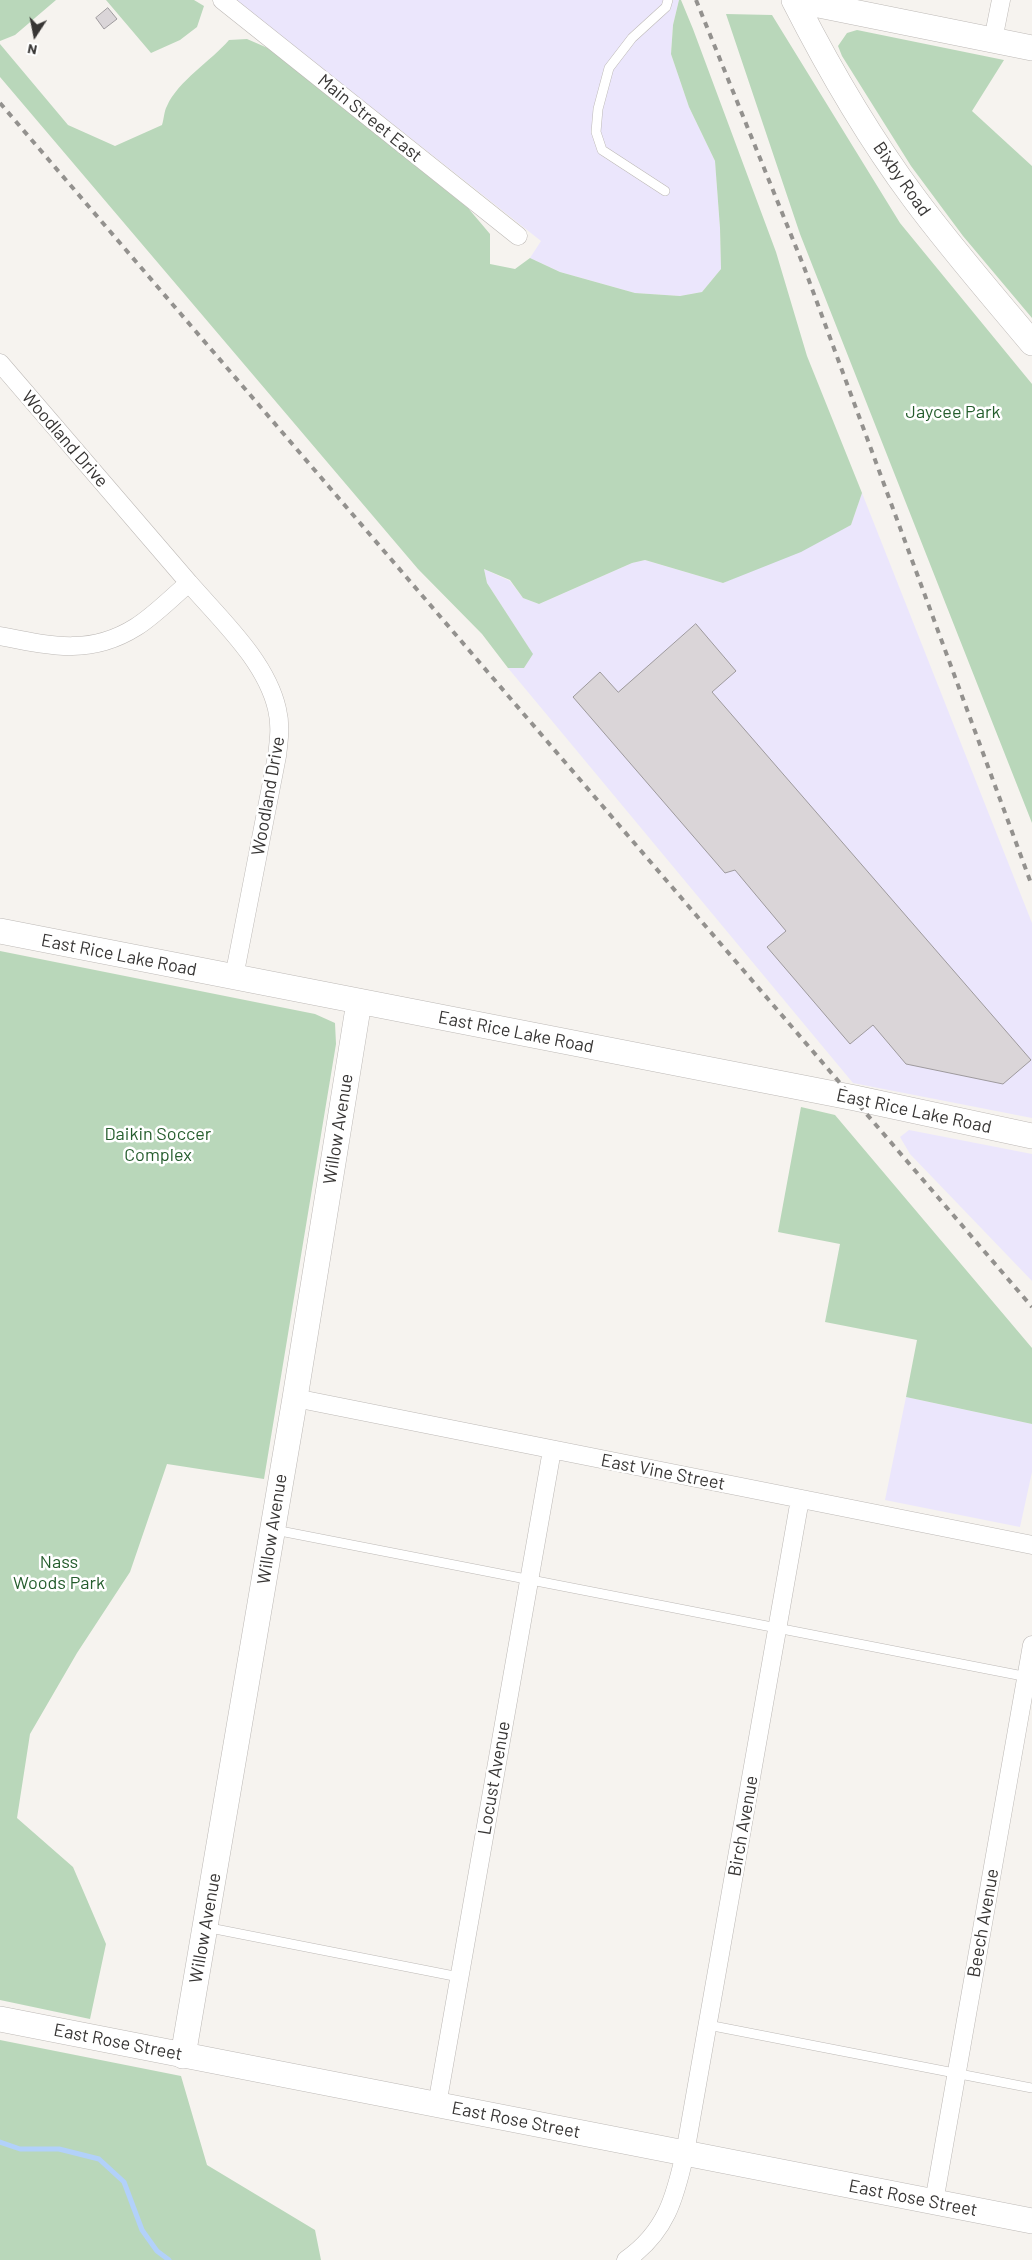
<!DOCTYPE html>
<style>
body{margin:0}
#map{position:relative;width:1032px;height:2260px;overflow:hidden;background:#f6f3ef;font-family:Barlow,sans-serif}
canvas{display:block}
.north{position:absolute;left:10px;top:10px;width:50px;height:50px;-webkit-text-stroke:4px #fff;paint-order:stroke;rotate:191deg;font-size:14px;font-weight:700;line-height:20px;text-align:center;color:#373534}
.north::after{content:'';display:block;margin:auto;width:18px;height:22px;background:#373534;clip-path:polygon(50% 0,100% 100%,50% 72%,0 100%)}
</style>
<div id="map">
<canvas width="1032" height="2260"></canvas>
<div class="north">N</div>
</div>
<script>
const ctx = document.querySelector('canvas').getContext('2d');
ctx.lineJoin = 'round';
function fill(path, color) {
  ctx.fillStyle = color;
  ctx.fill(path, 'evenodd');
}
function strokePath(path, color, width, dash) {
  ctx.strokeStyle = color;
  ctx.lineWidth = width;
  ctx.lineCap = dash ? 'butt' : 'round';
  ctx.setLineDash(dash || []);
  ctx.stroke(path);
}
function label(font, color, halo, rows, align = 'center') {
  ctx.font = font + ' Barlow,sans-serif';
  ctx.lineWidth = 5;
  ctx.setLineDash([]);
  ctx.textBaseline = 'middle';
  ctx.strokeStyle = halo;
  ctx.fillStyle = color;
  for (const [text, x, y, turn = 0] of rows) {
    ctx.save();
    ctx.translate(x, y);
    ctx.rotate((+turn || 0) * Math.PI / 180);
    ctx.textAlign = isNaN(turn) ? turn : align;
    if (halo) ctx.strokeText(text, 0, 0);
    ctx.fillText(text, 0, 0);
    ctx.restore();
  }
}
fill(new Path2D(`
 M236,0h443l-6,25 -2,29 18,53 26,54 5,67 1,41 -19,23 -22,4 -45,-3 -75,-21 -30,-14 11,-17z
 M862,493l170,430v195l-179,-35 -345,-415h16l8,-15 -45,-70 -3,-14 26,12 13,17 16,6 93,-41 13,-3 78,23 128,-58z
 M909,1130l123,24v127l-122,-127 -10,-17z
 M906,1397l126,27v48l-12,55 -135,-27z`), '#ebe6fc');
fill(new Path2D(`
 M0,0h56l-41,35 -15,6z
 M106,0h88l10,6 -7,21 -17,13 -29,13z
 M679,0h2l12,29 83,223 31,104 55,137 -11,32 -50,27 -78,31 -78,-23 -13,3 -93,41 -16,-6 -13,-18 -26,-11 3,14 46,71 -9,14h-16l-26,-34 -64,-65 -418,-492v-33l68,81 47,21 47,-21c2,-6 2,-14 5,-19 11,-25 44,-45 62,-66l18,-1 23,10 198,159 22,26v30l25,5 15,-11 30,14 75,21 45,3 22,-4 19,-23 -1,-41 -5,-67 -26,-54 -18,-53 2,-29z
 M726,14l46,1 128,208 132,161v439l-232,-589z
 M857,30l147,30 -32,51 60,55v152l-69,-82 -52,-70 -69,-110 -4,-10 9,-13z
 M0,951l315,63 20,9 1,21 -72,435 -97,-15 -37,108 -53,81 -47,81 -13,84 56,49 33,77 -16,75 -90,-19z
 M801,1107l34,8 197,233v76l-126,-27 11,-57 -92,-18 15,-78 -62,-12z
 M0,2040l181,36 26,89 108,65 6,30h-321z`), '#b9d7ba');
strokePath(new Path2D(`
 M0,2142l20,7h39l40,10 25,23 18,48 15,21 12,9`), '#b2d1fa', 5);
const building = new Path2D(`
 M108,8l9,11 -13,10 -8,-11z
 M696,624l40,47 -24,21 319,368 -28,24 -97,-20 -33,-39 -23,19 -83,-97 19,-16 -51,-61 -10,3 -152,-176 27,-25 18,20z`);
fill(building, '#dad5d8');
strokePath(building, '#9e9a9d', 1);
const lane = new Path2D(`
 M665,191l-63,-41 -6,-18 2,-23 11,-41 23,-30 34,-31 2,-7
 M275,1530l753,147
 M205,1927l254,50
 M708,2025l324,63`);
const street = new Path2D(`
 M222,0l296,236
 M993,40l8,-40
 M0,363l189,220c-17,14 -34,32 -53,44 -46,29 -86,19 -136,9
 M189,583c32,37 77,78 88,126 4,16 2,31 0,47l-43,221
 M295,1398l737,147
 M437,2105l115,-655
 M934,2202l98,-557
 M626,2260c40,-28 49,-62 59,-107l115,-654`);
const secondary = new Path2D(`
 M794,0c35,69 74,136 120,198 37,50 78,97 118,145
 M794,0l238,48
 M0,931l855,167 177,38
 M0,2019l1032,202
 M183,2056l112,-658 64,-396`);
strokePath(lane, '#bdb9b6', 10);
strokePath(street, '#bdb9b6', 19);
strokePath(secondary, '#bdb9b6', 26);
strokePath(lane, '#fff', 9);
strokePath(street, '#fff', 18);
strokePath(secondary, '#fff', 25);
strokePath(new Path2D(`
 M696,0l108,267 228,619
 M0,103l1032,1204`), '#93918e', 4, [6, 6]);
label('18px', '#373534', '#fff', [
 ["Main Street East",370,118,39],
 ["Bixby Road",902,179,55],
 ["Woodland Drive",65,439,49],
 ["Woodland Drive",268,796,-80],
 ["East Rice Lake Road",119,955,11],
 ["East Rice Lake Road",516,1032,11],
 ["East Rice Lake Road",914,1111,12],
 ["Willow Avenue",338,1129,-81],
 ["East Vine Street",663,1472,11],
 ["Willow Avenue",272,1529,-81],
 ["Locust Avenue",494,1778,-80],
 ["Birch Avenue",743,1826,-80],
 ["Beech Avenue",983,1923,-80],
 ["Willow Avenue",205,1928,-80],
 ["East Rose Street",118,2042,11],
 ["East Rose Street",516,2120,11],
 ["East Rose Street",913,2198,11]
]);
label('18px', '#255d2d', '#fff', [
 ["Jaycee Park",953,412],
 ["Daikin Soccer",158,1134],
 ["Complex",158,1155],
 ["Nass",59,1562],
 ["Woods Park",59,1583]
]);
</script>
